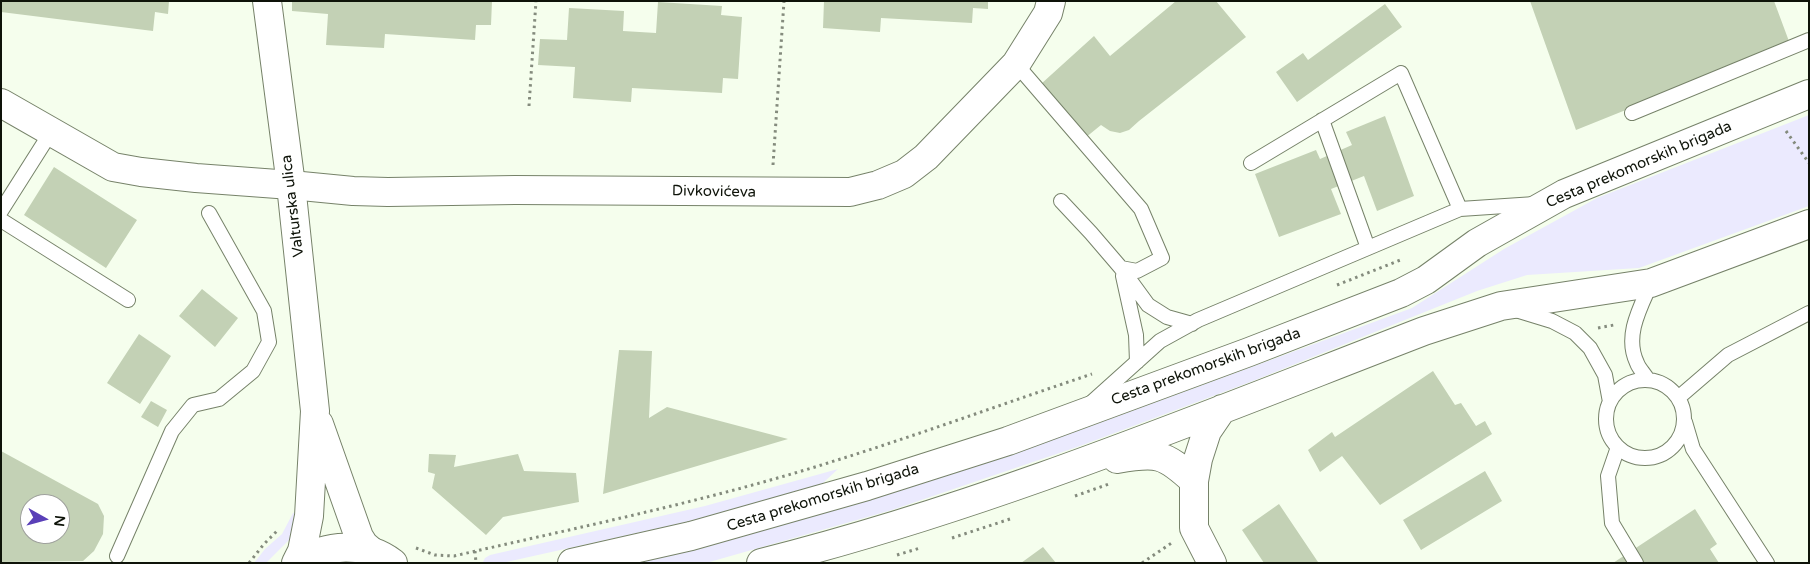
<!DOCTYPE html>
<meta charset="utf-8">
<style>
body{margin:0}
#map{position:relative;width:1810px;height:564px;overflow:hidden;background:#f5feed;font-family:"Varela Round",sans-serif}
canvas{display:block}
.frame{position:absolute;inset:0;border:2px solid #0e1309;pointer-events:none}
.north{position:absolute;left:20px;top:494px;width:50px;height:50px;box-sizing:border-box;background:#fff;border:1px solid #9fa19d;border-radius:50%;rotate:97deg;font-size:14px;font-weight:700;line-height:20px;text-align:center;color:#0e1309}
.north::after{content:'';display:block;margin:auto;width:18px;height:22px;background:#5a40b8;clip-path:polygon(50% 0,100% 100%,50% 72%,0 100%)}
</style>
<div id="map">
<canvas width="1810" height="564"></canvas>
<div class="frame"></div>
<div class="north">N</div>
</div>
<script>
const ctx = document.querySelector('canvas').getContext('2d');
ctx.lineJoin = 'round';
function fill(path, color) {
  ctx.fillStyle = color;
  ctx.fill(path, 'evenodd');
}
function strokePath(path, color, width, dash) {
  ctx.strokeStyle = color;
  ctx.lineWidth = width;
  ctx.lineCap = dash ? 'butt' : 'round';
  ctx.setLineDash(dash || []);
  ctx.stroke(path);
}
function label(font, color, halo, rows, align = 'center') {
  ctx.font = font + ' "Varela Round",sans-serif';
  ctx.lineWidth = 4;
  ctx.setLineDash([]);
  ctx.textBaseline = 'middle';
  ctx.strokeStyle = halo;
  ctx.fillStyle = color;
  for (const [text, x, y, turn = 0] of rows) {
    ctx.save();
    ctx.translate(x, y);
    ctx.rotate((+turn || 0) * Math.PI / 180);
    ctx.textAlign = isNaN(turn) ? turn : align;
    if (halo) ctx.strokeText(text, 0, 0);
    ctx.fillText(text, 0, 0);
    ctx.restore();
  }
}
fill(new Path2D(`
 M1809,115v91l-170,62 -112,7 -50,16 -224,90 -173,65 -188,64 -186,53h-69l59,-13 188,-55 188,-62 340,-125 92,-59 93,-51z
 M838,469l-16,15 -136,38 -184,41 -19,-1 2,-4 5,-3 215,-49z
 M298,512l-4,23 -28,28h-12l11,-14 17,-15 11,-21z`), '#ebeafe');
fill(new Path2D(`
 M1,1h168l-1,13 -13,-2 -2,19 -152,-19z
 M292,1h200l-1,24h-15l-1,15 -90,-6 -1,14 -58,-3 2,-31 -36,-3z
 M824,1h164v8l-15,-1 -1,15 -91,-5 -1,14 -57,-4z
 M1176,1h40l30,36 -107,84 -10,9 -9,3 -10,-2 -9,-6 -16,13 -44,-54 53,-48 16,20z
 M1530,1h244l16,43 -214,86z
 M658,2l64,4 -1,9 21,2 -4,62 -15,-1 -1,15 -90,-5 -1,14 -58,-4 2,-31 -37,-2 2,-26 27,1 2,-32 55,3 -1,20 33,2z
 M1385,4l17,23 -105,75 -21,-30 27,-19 5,7z
 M1385,116l29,80 -37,15 -13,-35 -33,13 10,25 -62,23 -24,-63 61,-24 4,9 32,-14 -6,-13z
 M54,167l83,53 -31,48 -82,-53z
 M202,289l36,29 -23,29 -36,-31z
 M139,334l32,22 -31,48 -33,-21z
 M619,350l33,1 -3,67 18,-11 121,32 -185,55z
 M1433,371l22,34 6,-2 15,23 9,-5 7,13 -112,71 -38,-49 -22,16 -12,-22 24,-18 3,5z
 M151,401l16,9 -9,17 -17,-10z
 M1,451l97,53 6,12 -1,18 -9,17 -11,10 -82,1zM30,504h30v30h-30z
 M429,454l27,1 -2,12 64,-13 6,17 52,2 3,29 -76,15 -17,18 -54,-47 3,-14 -7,-2z
 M1485,471l17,30 -81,49 -18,-30z
 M1279,504l39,58 -2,1h-52l-22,-33z
 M1695,509l22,35 -7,5 9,14h-106z
 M1043,547l13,16h-35z`), '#c3d1b5');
const service = new Path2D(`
 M1016,64l125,145 21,49 -25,13 -16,-3
 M1632,113l177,-73
 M1322,120l46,128
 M1251,163l150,-90 59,136
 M1061,201l30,32 30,35 27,37 19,12 25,7
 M1,211l50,-79
 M1,220l127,80
 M1123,276l13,59 1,27
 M1516,310l36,11 23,12 15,15 15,27 5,27
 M1648,380c-3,-6 -9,-11 -11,-17 -13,-27 3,-55 14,-80
 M1606 419a39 39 0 1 1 78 0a39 39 0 1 1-78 0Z
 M1678,398l50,-43 81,-42
 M1091,403l69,-62 38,-21 262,-111 75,-5
 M1685,422l8,27 74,114
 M1618,447l-10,29 4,47 24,40
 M117,556l55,-125 21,-26 26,-6 34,-28 16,-29 -5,-31 -55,-98`);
const minor = new Path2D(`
 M1,103l112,64 28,5 55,6 95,7 62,6 35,1 127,-2 335,2 28,-7 26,-11 22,-17 90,-93 32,-51 3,-12
 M1194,481v47l18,35`);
const tertiary = new Path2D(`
 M267,1l24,184 24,226 -6,105 -7,35 -6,12
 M319,424l40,113 5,8 7,6`);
const secondary = new Path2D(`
 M1117,459c40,-7 47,-6 77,22
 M1194,481l4,-22 9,-28 15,-22
 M298,563c28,-20 67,-21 95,0
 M572,563l119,-27 176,-50 141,-45 241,-89 152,-59 25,-13 51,-37 87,-49 245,-100
 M761,563c228,-57 445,-148 663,-232l77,-25 150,-23 158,-59`);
strokePath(service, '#768269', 16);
strokePath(minor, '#768269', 30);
strokePath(tertiary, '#768269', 30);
strokePath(secondary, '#768269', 30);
strokePath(new Path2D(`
 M529,106l7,-105
 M1786,131l23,32
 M773,165l11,-164
 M1337,285l66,-26
 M1598,328l16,-3
 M1075,496l34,-12
 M952,538l58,-19
 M416,548l19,7 19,1c126,-29 253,-55 377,-94 87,-27 174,-59 261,-88
 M475,551l1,12
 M897,555l23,-7
 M249,563l15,-19 14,-14
 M1142,563l31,-21`), '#848b7d', 3, [2.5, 4]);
strokePath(service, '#fff', 14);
strokePath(minor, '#fff', 28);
strokePath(tertiary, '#fff', 28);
strokePath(secondary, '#fff', 28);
label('15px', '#0e1309', '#fff', [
 ["Cesta prekomorskih brigada",1639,165,-23],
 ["Divkovićeva",714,192,1],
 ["Valturska ulica",293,206,-97],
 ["Cesta prekomorskih brigada",1206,367,-20],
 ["Cesta prekomorskih brigada",823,498,-17]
]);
</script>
